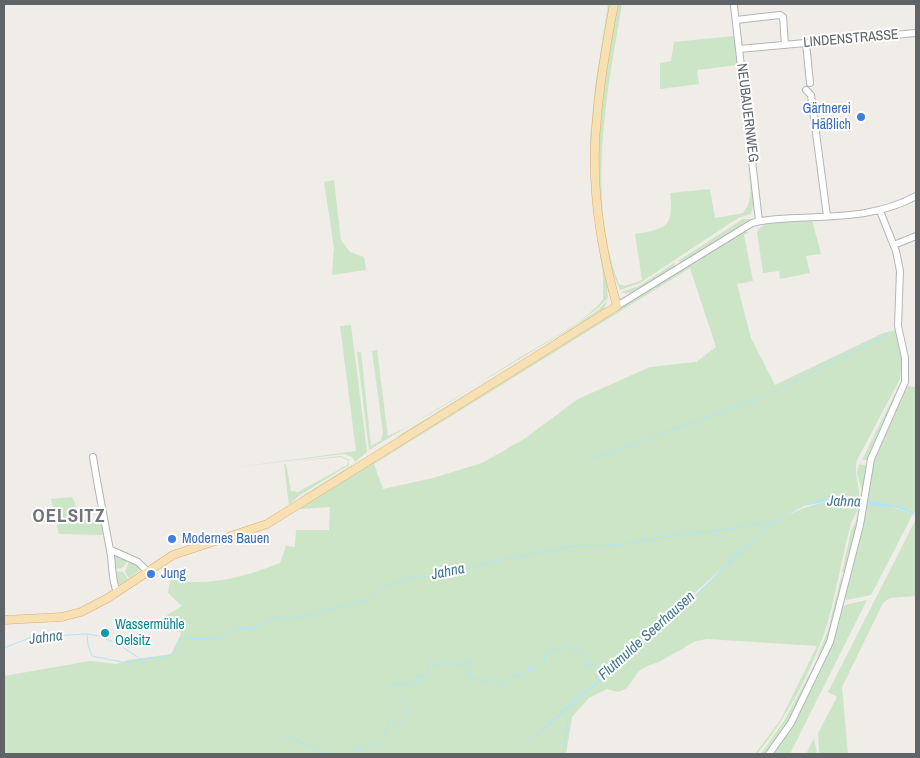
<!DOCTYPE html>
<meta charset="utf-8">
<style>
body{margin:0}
#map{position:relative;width:920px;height:758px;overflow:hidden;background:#f0ece8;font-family:"Archivo Narrow",sans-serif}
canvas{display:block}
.frame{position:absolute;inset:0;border:5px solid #5f6467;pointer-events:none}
</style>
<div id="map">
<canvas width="920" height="758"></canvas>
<div class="frame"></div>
</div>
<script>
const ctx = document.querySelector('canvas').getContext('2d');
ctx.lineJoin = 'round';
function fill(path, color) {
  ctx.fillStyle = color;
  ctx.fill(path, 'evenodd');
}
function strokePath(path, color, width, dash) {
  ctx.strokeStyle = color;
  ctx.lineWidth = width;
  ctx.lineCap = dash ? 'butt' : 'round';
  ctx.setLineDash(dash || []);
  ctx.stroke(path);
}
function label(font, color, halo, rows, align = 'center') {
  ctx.font = font + ' "Archivo Narrow",sans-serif';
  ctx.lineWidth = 4;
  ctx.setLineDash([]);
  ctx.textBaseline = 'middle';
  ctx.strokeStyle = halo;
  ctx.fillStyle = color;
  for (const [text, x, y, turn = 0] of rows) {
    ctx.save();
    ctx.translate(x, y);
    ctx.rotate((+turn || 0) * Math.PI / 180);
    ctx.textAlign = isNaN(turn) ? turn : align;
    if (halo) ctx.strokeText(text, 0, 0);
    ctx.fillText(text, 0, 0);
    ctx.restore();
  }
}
fill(new Path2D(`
 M608,4h3l-17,115 14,179 -11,11 -31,22 -197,119 -12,-98h4l10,94 10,-6 2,-7 -11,-82 5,-1 11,86c46,-21 88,-52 131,-78 23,-14 70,-38 84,-59v-24l-11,-72 -2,-64 5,-53z
 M617,4h5c-15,88 -36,193 -3,280l6,2 17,-6 -7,-46c31,-5 39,-7 35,-41l40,-4 5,29 28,-5c9,-10 8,-24 6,-37h3l3,23 -4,15 -13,4 -98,65 -20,7c-9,-18 -12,-39 -16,-59 -12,-77 0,-151 13,-227z
 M734,36l4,29 -41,5 2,14 -39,5v-26l11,-2 3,-19z
 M334,180l7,60 9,12 14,5 2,13 -34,5 2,-27 -10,-66z
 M743,219h7l-67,44 -5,-2z
 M812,220l9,34 -15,2 4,17 -30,6 -1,-8 -16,2 -6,-41c8,-15 40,-11 55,-12z
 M744,232h5l-5,3 9,46 -16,3 14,54 24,47 108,-52 13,-3 6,29 -2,20 -43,81c-4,15 4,26 2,41 -33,-4 -49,0 -77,17 46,-25 83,-21 131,-4l-42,81 -25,5 -1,-2 22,-91 -8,-1c-2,7 -7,13 -9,21 -9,34 -14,70 -25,104 -15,43 -39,88 -68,123h-2l26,-35 36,-73 -110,-7 -11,2 -37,21 -12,4 -8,5 -13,18 -8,3 -11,-3 -18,9 -17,19 -6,37h-562v-78l86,-15 26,3 13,-4 42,-6 10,-20 -14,-19 15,-9 -14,-13 2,-14c7,0 15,3 23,3 30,1 59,-8 87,-19l6,-17 9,1 1,-17h33l1,-23 -29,2 -1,-2 55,-35 18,-9 145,-92zM690,268l26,79 -20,15 -46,5 -72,32 -54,40 -42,24 -49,15 -50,11 -9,-25zM726,565l-38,38 -120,103z
 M674,263l1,4c-11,7 -41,31 -54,25l18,-6z
 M608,300l-5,10 -54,36 -1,-2 50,-34z
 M351,325l16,127 -12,10 -3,-5 -8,-3 -113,14 125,-17 -16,-125z
 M545,346l1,2 -147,91 -1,-3z
 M899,385h3l-33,75h-7z
 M906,386l10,1v123l-2,3 -18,-6 -28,-5c1,-11 0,-25 4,-37 9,-28 25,-52 34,-79z
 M341,456l8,4v5l-49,30 -11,10 -5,-41h2l5,27 7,1 49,-27 2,-4 -8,-4 -54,5z
 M859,464l9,2 -5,29 -6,-22z
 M352,465l1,3 -57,32 6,-4z
 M72,497l3,6 2,17h23l4,15 -45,-1 -8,-35z
 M859,514l-13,59 -4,-1 9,-41z
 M916,519v77l-26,2 -7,5 -41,84 6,67h-29l-1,-21 19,-36 -9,-5z
 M117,555l11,4c-3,7 -5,10 -13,10v-12z
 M130,560l6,3 4,7 -11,8 -4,-6z
 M115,571l8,1 5,7 -9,6 -3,-2z
 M841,577l4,1 -13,54 -11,23 -4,2 11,-27z
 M867,600l-77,154h-19c31,-44 60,-93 72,-147l2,-2z
 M816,662h2l-29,60 -22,32h-6l23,-33z
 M814,738l3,16h-11z`), '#cde5c7');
fill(new Path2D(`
 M825,499c19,-1 79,3 91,16l-20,-7 -61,-8 -31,6 -22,12 -23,17 -71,68 -172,151c55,-52 113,-102 171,-152 43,-37 79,-89 138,-103z`), '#b0e6f8');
strokePath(new Path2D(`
 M783,387l105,-53
 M772,393l8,-4
 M591,459l175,-63
 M87,634l1,11 4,11 35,7 15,-3
 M4,648l28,-11 55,-3 12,2 19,8 24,16 31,-5 8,-16 40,-1 15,-10 17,1 23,-12 11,3 81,-20 17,-14 33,-10h19l68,-17 72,-13 42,-1 63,-11 40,-4 56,-9
 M409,717v-3l-3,-3 4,-7 -21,-15v-5l20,-1 6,4 4,-6 -3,-3 1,-3 10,2 1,-10 3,-3 7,2 4,-6 6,6 5,-4 8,5 8,-6 2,3 -3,9 1,4 17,5 6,-3 11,7 10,-11 5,1 10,-8 10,2 5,-5 2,-9 4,-1 2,-6 9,2 5,-7 4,3v3l5,1 6,-3 7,11 -1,7 15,1
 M281,734l47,20
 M355,754l2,-7 8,4 10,-10 2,6 2,-1c3,-4 11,-22 11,-27l10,7 6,-4
 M563,754l5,-34`), '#b0e6f8', 1);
const minor = new Path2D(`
 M734,6l25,215
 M736,20l44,-5 3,2 2,28
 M806,43l4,40
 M739,49l177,-16
 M806,90l5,5 16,121
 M894,245l22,-9
 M617,306l135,-83c14,-4 28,-4 43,-5 42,-2 83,-1 121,-22
 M93,457c5,31 11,61 17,93 3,14 1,29 7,42
 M111,550l27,12 9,9
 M769,754l22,-31 39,-81 30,-117 11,-66 34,-77v-24l-7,-32 2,-55 -4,-20 -16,-40`);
const major = new Path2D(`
 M4,620l58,-3 19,-5 27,-14 65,-43 94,-31 350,-218c-17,-60 -27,-127 -20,-189 3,-38 10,-76 17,-113`);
strokePath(minor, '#b3b6b9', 8);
strokePath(major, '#e5ab6b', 9);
strokePath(minor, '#fff', 6);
strokePath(major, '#f8e0b5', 8);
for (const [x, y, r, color] of [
 [861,117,5,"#3f7fe0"],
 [172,539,5,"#3f7fe0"],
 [151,574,5,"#3f7fe0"],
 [105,633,5,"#0f9aa8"]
]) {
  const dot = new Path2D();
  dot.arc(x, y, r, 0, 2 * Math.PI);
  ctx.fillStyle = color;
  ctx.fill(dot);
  strokePath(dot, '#fff', 2);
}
label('14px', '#5f6467', '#fff', [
 ["LINDENSTRASSE",851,39,-5],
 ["NEUBAUERNWEG",747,113,83]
]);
label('14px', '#366cbe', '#fff', [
 ["Gärtnerei",851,109,"right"],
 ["Häßlich",851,125,"right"],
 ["Modernes Bauen",182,539],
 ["Jung",161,574]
], 'left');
label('14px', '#0d838f', '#fff', [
 ["Wassermühle",115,625],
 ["Oelsitz",115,641]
], 'left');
label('italic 15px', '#437890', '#fff', [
 ["Jahna",844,502,2],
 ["Jahna",448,572,-11],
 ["Flutmulde Seerhausen",647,636,-42],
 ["Jahna",46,638,-7]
]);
ctx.letterSpacing = '1px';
label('bold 19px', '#707678', '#fff', [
 ["OELSITZ",69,517]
]);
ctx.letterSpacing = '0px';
</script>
